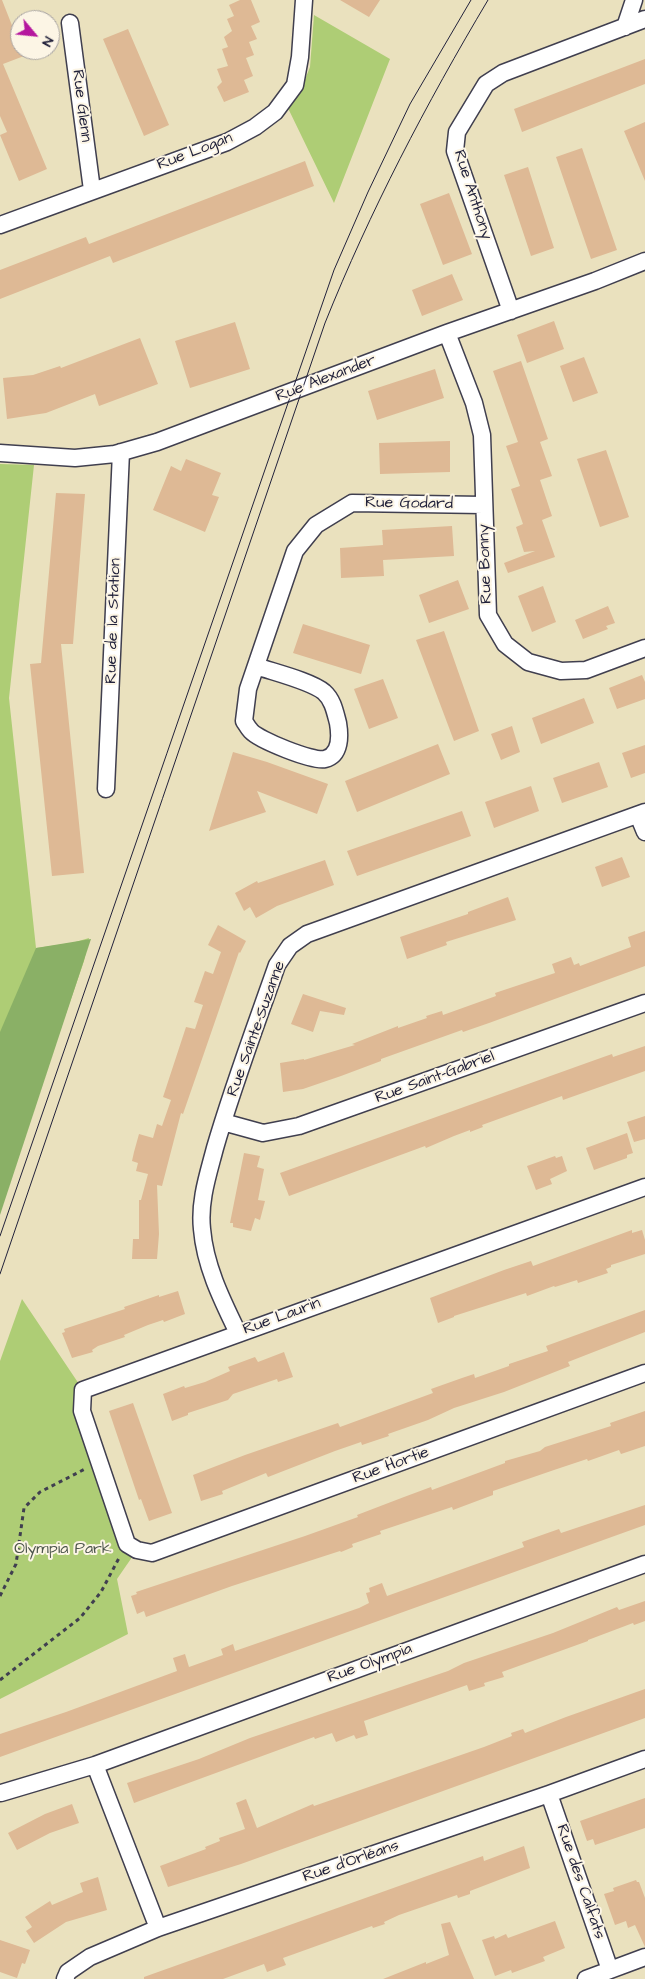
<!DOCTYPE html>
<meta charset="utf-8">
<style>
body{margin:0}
#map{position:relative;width:645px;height:1979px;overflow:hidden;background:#eae1be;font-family:"Architects Daughter",sans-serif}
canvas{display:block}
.north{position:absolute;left:10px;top:10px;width:50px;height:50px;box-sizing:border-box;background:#fcf5e5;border:1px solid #a5a1a1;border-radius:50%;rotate:118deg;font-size:14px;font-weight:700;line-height:20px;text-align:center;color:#22223b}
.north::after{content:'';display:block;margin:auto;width:18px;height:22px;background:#b5179e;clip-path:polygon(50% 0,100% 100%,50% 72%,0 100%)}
</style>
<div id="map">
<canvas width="645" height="1979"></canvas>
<div class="north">N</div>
</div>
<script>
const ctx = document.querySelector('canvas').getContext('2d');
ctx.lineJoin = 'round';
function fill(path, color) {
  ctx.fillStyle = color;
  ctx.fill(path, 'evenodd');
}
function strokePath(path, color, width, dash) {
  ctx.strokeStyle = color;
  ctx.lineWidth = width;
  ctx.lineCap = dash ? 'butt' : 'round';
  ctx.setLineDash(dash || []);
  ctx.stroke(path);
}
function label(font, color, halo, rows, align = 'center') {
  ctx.font = font + ' "Architects Daughter",sans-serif';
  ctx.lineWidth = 4;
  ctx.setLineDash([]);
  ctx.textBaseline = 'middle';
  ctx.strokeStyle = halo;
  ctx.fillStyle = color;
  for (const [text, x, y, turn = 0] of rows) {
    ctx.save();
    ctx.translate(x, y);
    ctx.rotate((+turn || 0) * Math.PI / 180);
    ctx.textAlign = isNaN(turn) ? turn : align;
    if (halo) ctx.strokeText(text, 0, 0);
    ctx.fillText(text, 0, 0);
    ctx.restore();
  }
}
fill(new Path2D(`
 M314,15l76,44 -56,144 -48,-99 16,-17 8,-20z
 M0,464l34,1 -25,233 27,250 36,-5 17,-5 -5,23 -84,245z
 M22,1299l61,91 54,160 -20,29 11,55 -128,65v-338z`), '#aecd75');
fill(new Path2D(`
 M91,939l-91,276v-183l36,-84z`), '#8ab066');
fill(new Path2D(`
 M0,0h2l22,56 -21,8 44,105 -28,12 -19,-46 7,-3 -7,-16z
 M240,0h11l9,22 -9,4 6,13 -8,3 5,13 -8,3 7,18 -9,4 5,12 -25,10 -7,-15 5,-5 -5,-13 11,-3 -6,-17 6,-2 -4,-10 8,-6 -5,-12 7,-3 -5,-11z
 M340,0h40l-11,17z
 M128,29l41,96 -25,11 -41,-97z
 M645,59v25l-123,48 -8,-23z
 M645,122v59l-21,-50z
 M582,148l35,102 -26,9 -35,-102z
 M305,161l9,25 -201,77 -3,-7 -110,43v-29l86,-33 3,7z
 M528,167l26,81 -23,8 -27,-81z
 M449,193l23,61 -29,11 -23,-61z
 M452,274l11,26 -41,16 -10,-26z
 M554,321l10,28 -37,14 -10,-28z
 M235,322l15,47 -60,19 -15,-47z
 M140,338l18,46 -59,22 -4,-12 -49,19 -39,6 -4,-41 30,-3 27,-9 1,2z
 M584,357l14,36 -25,9 -13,-36z
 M521,361l27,78 -8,3 12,34 -12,4 12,36 -10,4 13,37 -47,16 -4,-10 31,-12 -11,1 -8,-25 7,-3 -12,-35 9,-3 -14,-40 12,-4 -25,-71z
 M435,369l9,29 -67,22 -9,-29z
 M450,441v31l-70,2 -1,-31z
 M606,450l23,67 -29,10 -23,-68z
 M186,459l35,14 -9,22 7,2 -14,35 -52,-22 18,-44 10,5z
 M56,493l29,1 -12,150h-12l23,229 -32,3 -22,-212 11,-1z
 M452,526l2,30 -71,4 1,16 -43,2 -1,-30 43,-3 -1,-15z
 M458,580l11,29 -40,14 -10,-28z
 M543,586l13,36 -24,10 -14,-36z
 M608,606l7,17 -9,3 2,3 -25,10 -8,-19z
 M303,624l67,21 -9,29 -68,-21z
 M444,631l35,100 -25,10 -38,-101z
 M642,675l3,7v17l-28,10 -8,-21z
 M383,679l15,39 -29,11 -15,-40z
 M584,698l10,25 -53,21 -9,-26z
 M512,726l8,26 -19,8 -10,-26z
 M438,744l12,30 -93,38 -12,-31z
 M645,745v28l-14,5 -9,-25z
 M233,752l34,10 61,22 -11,30 -60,-23 9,21 -57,19z
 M599,762l9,25 -46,16 -9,-25z
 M531,786l8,25 -45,17 -9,-26z
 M462,811l9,25 -114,40 -10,-25z
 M622,857l8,20 -28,10 -7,-20z
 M325,860l9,25 -57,21 -21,12 -6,-11 -6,4 -9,-18 22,-12 1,2z
 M508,897l8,23 -70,22 1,3 -40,14 -7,-22 68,-23v-2z
 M218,925l28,16 -6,12 -1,-1 -56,162 -2,-1 -19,73 -5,-1 2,49 -2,25h-25l1,-20h6v-39h2l7,-26 -12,-3 2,-8 -6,-2 2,-9 5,-18 14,4 4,-14 5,2 9,-26 -8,-3 23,-70 9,2 8,-24 -9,-3 11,-31 8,3 8,-22 -13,-7z
 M645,931v35l-156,57 -26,9 -1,-2 -81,29v2l-40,15 -38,13 -20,3 -3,-29 24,-4v1l51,-15 -3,-1 46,-18v2l29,-10 -1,-2 16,-5 1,4 53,-19 -1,-3 60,-20 -3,-9 19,-7 3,8 5,-2 1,3 51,-19 -3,-10z
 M303,994l43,14 -2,7 -24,-4 -7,21 -22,-8z
 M645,1046v25l-82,29 -1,-4 -80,29 1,2 -13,5v-2l-16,6 -28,12 -1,-2 -136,50 -9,-23 315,-113 17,-6 1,3z
 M645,1116v23l-11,3 -7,-20z
 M627,1133l6,20 -6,2v3l-33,12 -8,-22z
 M244,1153l16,3 -3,11 7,2 -6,31 7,1 -5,19 -5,-2 -4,13 -18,-4v-4h-3z
 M555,1156l1,2 6,-2 5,15 -17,8 2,5 -16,6 -9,-24z
 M632,1230v3l10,-3 3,10v14l-34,11v2l-5,2 2,4 -30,10 -1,-3 -22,7 -1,-1 -27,10 -1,-3 -72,23v1l-16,6 -8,-25 74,-28 27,-9 2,5z
 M178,1291l7,23 -21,8 -1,-2 -15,5 -24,10 1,2 -27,9 -6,4 1,2 -21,6 -10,-25 3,-1 -1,-3 61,-20 -1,-2 35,-12v2z
 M645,1310v22l-77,30 2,4 -66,26 -50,16 -26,12 -40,14 1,2 -27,9 -1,-3 -26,9 -67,26 -2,-4 -44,18 1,3 -22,7 -8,-26 52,-20 93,-32 2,4 93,-34 -2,-4 31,-11 12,-4 1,4 34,-12v-2l39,-13 -2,-5z
 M284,1352l9,25 -15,5 -1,-3 -44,15 -5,6 -40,13v2l-16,6 -9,-27 21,-8 1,2 20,-6 25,-11 -2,-4 27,-10 3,5z
 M133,1403l39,110 -23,8 -8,-22 -2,1 -30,-89z
 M645,1411v35l-24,8 -2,-4 -31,11 -1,-2 -33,11 -61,21v4l-40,15 -1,-3 -72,24 1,3 -29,10 1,3 -12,5 -1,-1 -108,35 -86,31 -2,-6 -7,3 -6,-18 6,-2 -1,-2 169,-56 53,-19 -1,-2 47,-18 27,-10 1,3 73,-27v-2l35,-10 5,-4 66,-21 -1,-3z
 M645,1505v20l-645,232v-23l66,-22 111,-41 -4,-13 12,-4 4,13 34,-12 -2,-6 12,-5 2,7 124,-43 10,-5 -3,-10 4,-1 -1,-4 13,-5 5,13 137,-49 -2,-5 37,-13 2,4z
 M645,1601v20l-11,4 -1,-2 -45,17v1l-86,31 2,5 -20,6 1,3 -16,5 -2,-6 -103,36 4,14 -12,4 -2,-4 -18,7 -4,-9 -17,6 -1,-2 -180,66 -7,-20 72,-24 51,-21 198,-67 16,-8 89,-30 64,-26 2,3z
 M645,1689v29l-404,146 -73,23 -8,-21 46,-17 -1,-2 15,-6 -1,-3 26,-9 -9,-26 10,-4 11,29 56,-24 1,2 170,-59 28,-11 -1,-3 12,-4 2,4 41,-16z
 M645,1798v30l-50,17 -2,-6 -6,2 -7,-20z
 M72,1804l7,19 -29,10 -33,17 -9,-17 37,-19z
 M524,1846l6,22 -60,23v3l-12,4 -1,-3 -58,20 -15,7 1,2 -12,4 -1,-2 -89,32 3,7 -19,7 -3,-8 -41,15h-79v-2l339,-121 1,5z
 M98,1877l9,33 -41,12 -32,21 -8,-12 6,-4 -7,-10 25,-16 2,4 31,-13 -3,-9z
 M636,1880l1,2h2l6,16v49l-10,-22 -7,3 -2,-7 -11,4 -11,-31 10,-3 -1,-3z
 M555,1921l10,27 -22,9 2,4 -33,12 -1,-3 -16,6 -13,-36 12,-4 1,3 11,-5 2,4z
 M450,1922l24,57h-91l43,-17v2l23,-9 -8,-31z
 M0,1940l30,10 -5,14 -3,-1 -5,15 -17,-6z`), '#deb995');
const street = new Path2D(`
 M70,23l22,167
 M625,27l9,-27
 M0,225l227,-83 28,-15 20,-15 20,-27 5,-28 4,-57
 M511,311l-56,-160 2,-19 29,-48 17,-11 142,-54
 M447,333l27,70 8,32 6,180 17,29 23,18 33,9 25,-1 59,-22
 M0,453l75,5 40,-4 42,-12 290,-109 148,-52 50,-20
 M256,666c17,6 55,15 68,26 9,8 11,20 14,31 2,12 3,32 -13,36 -12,3 -66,-19 -74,-28 -3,-3 -5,-7 -7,-10l4,-32 47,-138 21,-26 36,-22 131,2
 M106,789l15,-337
 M638,815l7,17
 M223,1122l40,11 36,-7 346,-123
 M645,1187l-562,203 -1,21 45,133 10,6 15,3 493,-180
 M238,1333c-16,-33 -33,-67 -36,-104 -3,-28 6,-54 13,-81 18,-62 41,-123 62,-183l13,-19 17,-12 338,-122
 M95,1765l63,163
 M1,1793l94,-28 550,-201
 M549,1794l61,176
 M65,1979l3,-7 22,-15 68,-29 391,-134 96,-35
 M586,1979l59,-22`);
strokePath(street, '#403f4f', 19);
strokePath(new Path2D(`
 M0,1596l16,-32 8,-56 16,-16 45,-23
 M0,1680l80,-62 21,-26 18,-34`), '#403f4f', 3, [4, 4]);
strokePath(street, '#fff', 16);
strokePath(new Path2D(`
 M0,1236l334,-966 34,-78 42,-88 61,-104
 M0,1274l325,-951c45,-112 101,-219 163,-323`), '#22223b', 1);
label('16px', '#22223b', '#fcf5e5', [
 ["Rue Glenn",81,106,83],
 ["Rue Logan",195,152,-21],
 ["Rue Anthony",472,195,72],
 ["Rue Alexander",326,379,-21],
 ["Rue Godard",409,504,1],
 ["Rue Bonny",486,564,-92],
 ["Rue de la Station",114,621,-88],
 ["Rue Sainte-Suzanne",257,1029,-70],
 ["Rue Saint-Gabriel",435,1078,-20],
 ["Rue Laurin",282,1317,-20],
 ["Rue Hortie",391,1466,-20],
 ["Rue Olympia",370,1664,-20],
 ["Rue d'Orléans",351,1862,-19],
 ["Rue des Calfats",580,1882,71]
]);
label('16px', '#4c554c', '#fcf5e5', [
 ["Olympia Park",63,1550]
]);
</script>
